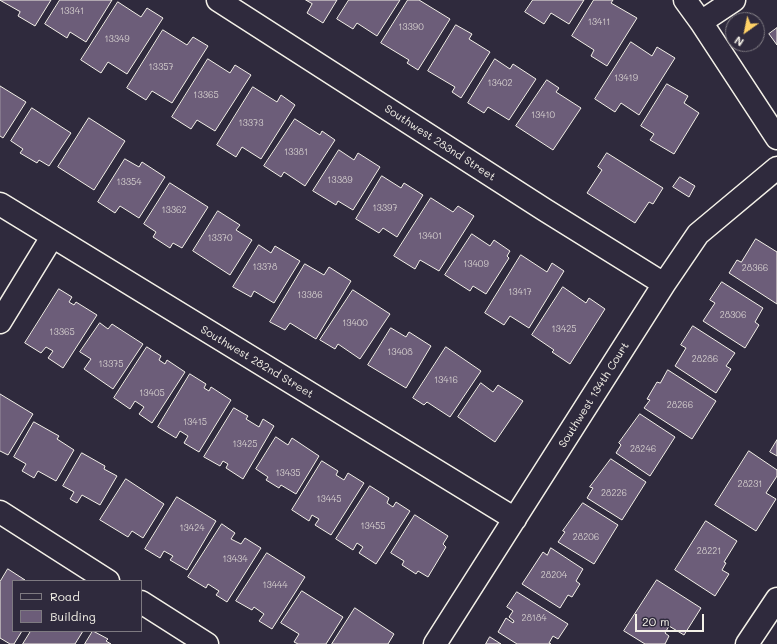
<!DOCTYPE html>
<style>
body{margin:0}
#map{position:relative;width:777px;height:644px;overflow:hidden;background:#2f2a3d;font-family:Mali,sans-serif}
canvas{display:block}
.legend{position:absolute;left:12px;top:580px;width:130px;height:52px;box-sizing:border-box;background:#2f2a3d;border:1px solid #7e7a81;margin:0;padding:5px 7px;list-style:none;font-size:12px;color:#f4f1e8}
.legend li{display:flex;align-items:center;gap:8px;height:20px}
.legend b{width:20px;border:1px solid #7e7a81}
.north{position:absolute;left:725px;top:12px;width:40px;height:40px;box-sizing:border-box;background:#2f2a3d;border:1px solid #7e7a81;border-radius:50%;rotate:213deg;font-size:11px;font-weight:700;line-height:16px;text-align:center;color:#f4f1e8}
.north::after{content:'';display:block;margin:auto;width:14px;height:18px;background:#ffd166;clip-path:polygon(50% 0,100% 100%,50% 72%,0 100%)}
.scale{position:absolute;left:635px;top:614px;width:69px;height:18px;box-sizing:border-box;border:2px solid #f4f1e8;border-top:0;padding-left:5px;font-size:12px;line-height:14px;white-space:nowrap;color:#f4f1e8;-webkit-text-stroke:3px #2f2a3d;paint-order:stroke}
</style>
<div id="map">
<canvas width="777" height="644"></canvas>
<ul class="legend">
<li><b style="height:5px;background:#2f2a3d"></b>Road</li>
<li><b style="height:11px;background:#6c5d79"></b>Building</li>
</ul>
<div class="north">N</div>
<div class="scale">20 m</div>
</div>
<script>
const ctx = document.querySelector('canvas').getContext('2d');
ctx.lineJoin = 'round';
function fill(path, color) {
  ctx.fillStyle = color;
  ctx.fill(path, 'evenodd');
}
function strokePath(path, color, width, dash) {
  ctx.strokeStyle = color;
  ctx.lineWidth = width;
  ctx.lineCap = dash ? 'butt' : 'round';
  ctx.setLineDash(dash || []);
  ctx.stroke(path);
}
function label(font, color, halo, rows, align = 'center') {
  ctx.font = font + ' Mali,sans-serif';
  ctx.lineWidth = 3.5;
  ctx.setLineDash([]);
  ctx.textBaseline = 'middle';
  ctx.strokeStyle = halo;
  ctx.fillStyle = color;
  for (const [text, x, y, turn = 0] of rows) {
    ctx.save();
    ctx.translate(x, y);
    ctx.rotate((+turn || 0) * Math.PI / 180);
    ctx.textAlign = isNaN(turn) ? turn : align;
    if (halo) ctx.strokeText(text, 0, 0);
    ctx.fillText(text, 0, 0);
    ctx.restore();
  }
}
const building = new Path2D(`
 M0,0h51l-16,26 -17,-10 2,-4z
 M60,0h52l-26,42 -16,-10 -3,6 -22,-14z
 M306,0h31l-14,23 -16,-10 5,-9z
 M349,0h51l-23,36 -20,-13 -4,6 -16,-10z
 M408,0h11l31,19 -32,51 -11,-7 2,-3 -28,-17z
 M533,0h51l-15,24 -18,-11 -7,11 -19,-12z
 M594,0h19l-2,3 26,15 -30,48 -16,-10 3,-6 -22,-14z
 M118,2l23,15 6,-9 16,10 -36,56 -19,-12 -7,11 -20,-13z
 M456,25l16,9 -3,5 21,13 -29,46 -9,-6 3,-5 -27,-16z
 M777,28v17l-8,-11z
 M163,30l24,15 6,-8 15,9 -36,57 -20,-12 -6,9 -19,-12z
 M631,42l21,14 5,-9 18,11 -36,57 -18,-12 -6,9 -20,-13z
 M208,59l22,14 5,-8 16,10 -36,56 -18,-11 -6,9 -19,-12z
 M495,59l15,10 3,-5 23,15 -27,41 -21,-13 -4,6 -16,-10z
 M547,80l12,8 -3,4 25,16 -28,42 -37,-24z
 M667,84l21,12 -4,7 15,10 -25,41 -24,-14 4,-6 -13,-8z
 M0,86l26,16 -23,36 -3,-2z
 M253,87l24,15 4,-7 14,10 -34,54 -19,-12 -6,10 -19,-12z
 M32,108l39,25 -22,33 -10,-6 -2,3 -17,-10 3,-4 -12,-8z
 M89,118l36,23 -31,49 -36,-23z
 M295,119l25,16 2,-4 13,9 -30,46 -21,-14 -3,5 -17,-11z
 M339,150l15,10 4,-7 22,14 -27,43 -15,-9 -2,4 -23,-14z
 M607,153l56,35 -10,16 -4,-2 -14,21 -48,-30 15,-23 -4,-3z
 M125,159l14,8 3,-5 23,15 -26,41 -19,-12 -5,7 -17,-11z
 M382,176l19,12 3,-5 19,12 -26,42 -14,-9 -4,5 -23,-14z
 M680,177l15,9 -6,11 -16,-10z
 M170,183l38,24 -26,41 -9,-5 -3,5 -17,-11 3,-5 -12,-8z
 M431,198l22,14 5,-6 16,10 -35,55 -19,-11 -5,9 -21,-13z
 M218,211l22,14 -4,5 16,10 -22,35 -37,-24z
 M472,234l18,12 4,-6 16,11 -3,5 2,2 -23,36 -13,-8 -3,5 -25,-16z
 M756,239l21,13v52l-48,-31 8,-13 4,2z
 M259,245l12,8 4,-7 25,15 -26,42 -20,-12 -3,6 -18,-10z
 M521,255l26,17 5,-9 12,8 -35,57 -19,-12 -6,9 -19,-12z
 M305,264l19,11 5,-8 22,14 -35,58 -26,-16 -5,7 -15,-8z
 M722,282l41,26 -8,14 4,3 -14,23 -42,-27 12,-18 -5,-3z
 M563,287l23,16 3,-5 16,11 -35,55 -18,-12 2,-2 -22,-15z
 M59,289l13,8 -3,5 5,3 2,-3 21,13 -34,53 -15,-10 5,-7 -7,-4 -5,6 -16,-10z
 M353,290l37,24 -30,45 -22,-15 -3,5 -15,-9z
 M100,323l8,6 4,-5 31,20 -30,45 -29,-20 7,-10 -11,-7z
 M693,326l42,27 -9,13 5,3 -15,24 -41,-27 11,-18 -5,-3z
 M391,328l15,9 3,-5 22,14 -25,42 -38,-23z
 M147,347l14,9 -2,4 6,4 2,-4 18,12 -33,51 -13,-9 5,-7 -9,-6 -5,8 -16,-11z
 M446,347l35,24 -31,46 -23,-15 -3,3 -11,-7z
 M668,370l48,31 -24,38 -48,-31 6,-8 -3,-1 10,-17 3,1z
 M190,374l16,10 -2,4 5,3 2,-4 20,13 -32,52 -15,-9 4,-7 -8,-5 -4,7 -18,-11z
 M481,383l12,9 5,-7 25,16 -28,41 -37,-25z
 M0,394l33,20 -25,41 -8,-4z
 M234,408l14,8 -2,3 13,8 4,-8 11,7 -31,53 -17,-11 2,-4 -5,-3 -3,5 -16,-9z
 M640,414l35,23 -25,39 -34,-23 5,-8 -2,-2z
 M34,422l25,14 -2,3 17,11 -18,31 -18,-10 -4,7 -12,-7 4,-7 -12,-7z
 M276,437l12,8 4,-7 27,18 -23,38 -15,-9 -2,3 -13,-8 2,-3 -12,-8z
 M777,440v16l-7,-4z
 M749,451l28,19v6l-11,17 10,6 -20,32 -41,-26z
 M82,453l23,13 -1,3 13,7 -17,29 -18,-10 -5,8 -7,-4 4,-7 -11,-6z
 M611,459l35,23 -24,38 -35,-22 6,-10 -3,-1z
 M322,461l16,10 -2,4 8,5 4,-7 16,10 -33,52 -16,-10 4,-6 -7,-4 -3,6 -17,-11z
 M126,479l38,25 -21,34 -11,-7 -4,6 -28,-17z
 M370,486l19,12 -2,5 6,4 3,-5 14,9 -34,53 -17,-11 4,-6 -6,-4 -4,7 -17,-11z
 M177,497l39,24 -29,49 -17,-10 3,-4 -9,-5 -4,7 -15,-9z
 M583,503l35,22 -24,39 -36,-22 7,-10 -2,-1z
 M415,515l33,21 -5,8 3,3 -18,30 -10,-6 -2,3 -14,-9 2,-4 -13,-8z
 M706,521l31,20 -13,21 2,1 -4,7 7,4 -14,22 -40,-26z
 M222,524l13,9 -4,6 10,5 4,-6 16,10 -34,54 -11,-7 3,-4 -11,-7 -2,4 -18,-11z
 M551,548l32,21 -7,12 4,3 -8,13 -4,-2 -8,13 -38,-24 21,-32 4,3z
 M267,553l38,24 -33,52 -13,-8 5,-7 -10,-7 -2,3 -16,-9z
 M8,569l17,11 -12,1v50h9l-8,13h-4l-10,-6v-56z
 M657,580l44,28 -17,27 -15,-9 -4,7 4,3 -4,8h-20l-21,-13z
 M302,591l41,26 -17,27h-28l-4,-2 5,-8 -18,-11z
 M517,592l51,32 -10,15 -5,-3 -4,7 2,1h-34l-19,-12 8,-14 7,5 1,-2 -5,-4 4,-6 -6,-4z
 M355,608l39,26 -6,10h-56z
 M31,631h52l-8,13h-52z
 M93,631l15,8 -2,2 5,3h-26z
 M490,637l11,7h-15z`);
fill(building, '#6c5d79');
strokePath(building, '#f4f1e8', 1);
const minor = new Path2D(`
 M218,0l327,210 119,74
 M685,0l16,22 76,116
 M701,22l33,-22
 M0,204l515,315
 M0,322l52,-85
 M0,512l108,69
 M141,602l66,42
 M435,644l229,-360 34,-50 79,-66
 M747,644l30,-45`);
strokePath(minor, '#f4f1e8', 25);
strokePath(minor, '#2f2a3d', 22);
label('9px', '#d2cccc', null, [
 ["13341",72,11],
 ["13411",599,22],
 ["13390",411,27],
 ["13349",117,39],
 ["13357",161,67],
 ["13419",626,78],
 ["13402",500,83],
 ["13365",206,95],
 ["13410",543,115],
 ["13373",251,123],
 ["13381",296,152],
 ["13389",340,180],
 ["13354",129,182],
 ["13397",385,208],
 ["13362",174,210],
 ["13401",430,236],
 ["13370",220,238],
 ["13409",476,264],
 ["13378",265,267],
 ["28366",755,268],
 ["13417",520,292],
 ["13386",310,295],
 ["28306",733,315],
 ["13400",355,323],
 ["13425",564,329],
 ["13365",62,332],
 ["13408",400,352],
 ["28286",705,359],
 ["13375",111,364],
 ["13416",446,380],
 ["13405",152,393],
 ["28266",680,405],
 ["13415",195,422],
 ["13425",245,444],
 ["28246",643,449],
 ["13435",288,473],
 ["28231",750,484],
 ["28226",614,493],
 ["13445",329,499],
 ["13455",373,526],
 ["13424",192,528],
 ["28206",586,537],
 ["28221",709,551],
 ["13434",235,559],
 ["28204",554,575],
 ["13444",275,585],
 ["28184",534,618]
]);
label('11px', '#f4f1e8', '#2f2a3d', [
 ["Southwest 283nd Street",440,143,33],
 ["Southwest 282nd Street",257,362,31],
 ["Southwest 134th Court",594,395,-58]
]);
</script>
